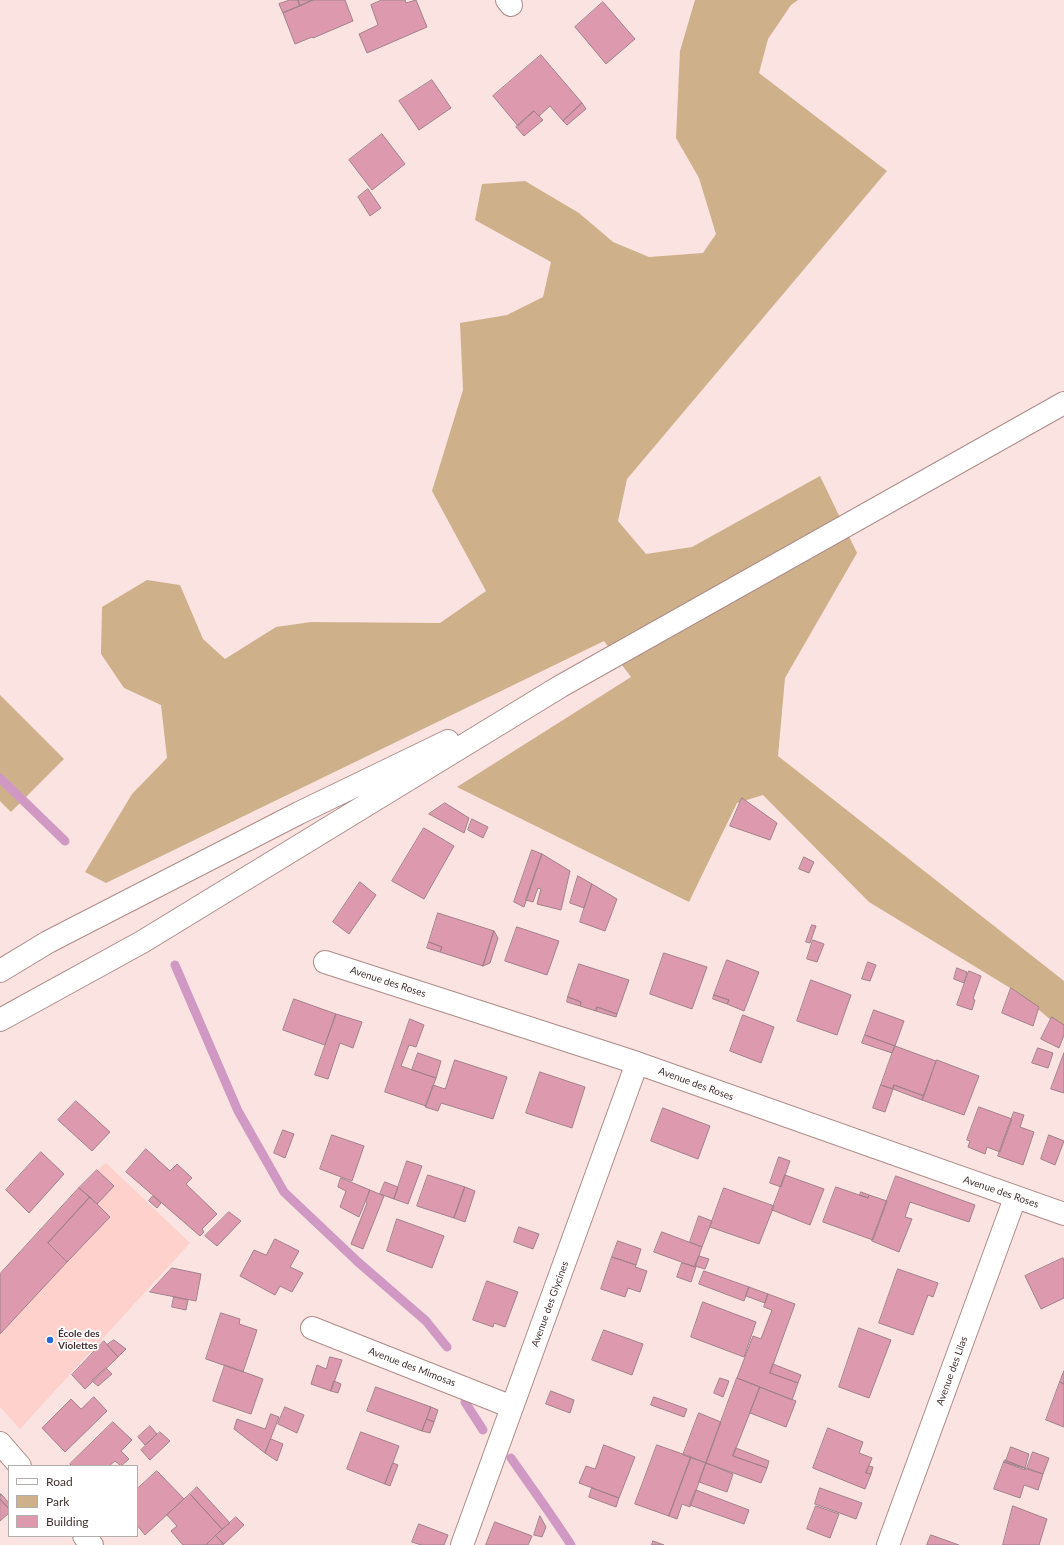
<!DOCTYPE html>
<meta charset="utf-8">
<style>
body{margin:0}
#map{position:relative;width:1064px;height:1545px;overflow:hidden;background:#fae3e1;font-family:Lato,sans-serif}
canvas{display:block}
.legend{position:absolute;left:8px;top:1465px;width:130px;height:72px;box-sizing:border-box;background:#fff;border:1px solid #b3adac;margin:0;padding:5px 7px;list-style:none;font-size:12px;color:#403130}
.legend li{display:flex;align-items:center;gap:8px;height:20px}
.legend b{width:20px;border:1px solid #b3adac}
</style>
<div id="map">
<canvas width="1064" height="1545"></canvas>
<ul class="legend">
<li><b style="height:5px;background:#fff"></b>Road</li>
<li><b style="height:11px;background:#ceb18b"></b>Park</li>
<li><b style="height:11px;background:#dd9aae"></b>Building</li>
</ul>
</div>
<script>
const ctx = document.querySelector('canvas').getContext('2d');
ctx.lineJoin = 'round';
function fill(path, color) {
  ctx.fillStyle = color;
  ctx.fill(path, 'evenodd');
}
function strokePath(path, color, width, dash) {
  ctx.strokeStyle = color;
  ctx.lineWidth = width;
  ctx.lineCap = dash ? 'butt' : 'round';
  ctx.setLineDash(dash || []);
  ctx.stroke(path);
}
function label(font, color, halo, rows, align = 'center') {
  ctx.font = font + ' Lato,sans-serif';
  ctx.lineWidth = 3.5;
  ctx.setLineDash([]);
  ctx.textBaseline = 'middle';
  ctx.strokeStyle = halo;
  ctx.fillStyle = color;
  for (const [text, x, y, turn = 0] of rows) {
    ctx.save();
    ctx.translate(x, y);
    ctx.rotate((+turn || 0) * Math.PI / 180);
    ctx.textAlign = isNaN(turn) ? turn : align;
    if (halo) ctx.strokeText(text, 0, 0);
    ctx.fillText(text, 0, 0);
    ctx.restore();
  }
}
fill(new Path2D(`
 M106,1163l84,80 -170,186 -20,-22v-133l97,-104z`), '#ffd1cd');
fill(new Path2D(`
 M695,0h103l-7,5 -23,34 -9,34 128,98 -260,308 -9,42 28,33 46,-7 128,-71 37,77 -72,125 -7,78 286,225v50l-44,-37 -151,-92 -106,-107 -26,8 -48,99 -232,-115 174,-110 -27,-36 -498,242 -21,-11 47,-78 35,-36 -6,-53 -37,-17 -23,-34 1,-47 45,-27 33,5 23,54 22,20 51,-32 35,-5 129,1 46,-32 -54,-100 31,-101 -3,-67 47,-8 36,-18 8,-35 -76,-42 7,-36 43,-3 54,32 34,29 36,15 54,-4 13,-19 -17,-56 -23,-40 4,-87z
 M0,695l64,64 -53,53 -11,-11z`), '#ceb18b');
strokePath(new Path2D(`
 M0,778l65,63
 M175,965l63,146 46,81 74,70 68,59 21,26
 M465,1402l18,28
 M511,1458c20,29 41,57 60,87`), '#cf99c3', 9);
const building = new Path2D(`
 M290,0h8l2,6 -17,7 -4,-9z
 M298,0h15l-13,6z
 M313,0h32l8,21 -40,17 -1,-1 -17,7 -12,-31z
 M382,0h23l1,3 10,-3 11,27 -60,26 -8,-19 19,-9 -7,-20z
 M603,2l32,37 -29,25 -31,-37z
 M541,55l41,48 -19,18 -13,-15 -11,10 -5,-5 -16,15 -25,-30z
 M432,80l19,28 -32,22 -20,-29z
 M582,103l4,6 -19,16 -4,-4z
 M534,111l9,9 -19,16 -8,-9z
 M382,134l23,30 -33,26 -23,-30z
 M368,189l13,19 -11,8 -12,-19z
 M742,798l35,25 -7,17 -40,-14z
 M445,803l24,15 -5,15 -35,-19z
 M472,819l16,8 -5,11 -15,-8z
 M424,828l30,18 -30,53 -32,-18z
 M532,850l10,4 -18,53 -10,-5z
 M542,854l28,17 -9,39 -24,-6 4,-15 -3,-1 -5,14 -7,-2z
 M804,857l10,5 -5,11 -10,-4z
 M578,876l14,8 -8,24 -14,-5z
 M360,882l16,13 -27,39 -16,-12z
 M592,884l25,15 -12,32 -25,-9z
 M438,913l56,18 -11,35 -43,-14 2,-5 -13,-5z
 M812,925l4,1 -6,17 -4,-1z
 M517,927l42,14 -12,34 -42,-14z
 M494,931l4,7 -8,25 -7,3z
 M813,940l11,4 -7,18 -10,-3z
 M429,942l13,5 -2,5 -13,-4z
 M664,953l43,14 -15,42 -42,-15z
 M727,960l32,12 -15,39 -17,-7 2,-4 -15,-5z
 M868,962l8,3 -6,16 -8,-2z
 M579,964l50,16 -12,34 -20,-7 -1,4 -16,-5 1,-4 -13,-5z
 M957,968l10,4 -3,11 -10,-4z
 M969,971l12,5 -8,23 2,1 -3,10 -15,-5z
 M811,980l40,15 -14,40 -40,-14z
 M1011,988l28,19 -6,19 -31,-13z
 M714,995l15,5 -2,4 -14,-5z
 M568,997l13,5 -1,4 -13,-4z
 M294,999l42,15 -11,31 -42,-15z
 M597,1007l20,7 -1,3 -20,-6z
 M874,1010l30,11 -9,25 -30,-11z
 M336,1014l26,8 -9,26 -13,-5 -12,36 -13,-4z
 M743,1015l31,12 -13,36 -31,-12z
 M1052,1017l12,8v10l-5,13 -18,-9z
 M410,1019l14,6 -8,22 -7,-2 -8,21 35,12 -10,28 -41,-14z
 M865,1035l30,11 -3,7 -30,-10z
 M895,1046l41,15 -12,35 -30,-11 -1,4 -12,-4z
 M1038,1048l15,5 -5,15 -16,-5z
 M418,1053l23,8 -5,17 -24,-8z
 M1064,1053v40l-13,-4z
 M455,1060l52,17 -14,42 -52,-16 -3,8 -13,-4 8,-22 12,4z
 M937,1060l42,16 -15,39 -42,-15z
 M540,1072l45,15 -13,41 -46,-15z
 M881,1085l12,4 -8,23 -12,-4z
 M894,1085l30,11 -2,4 -29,-11z
 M76,1101l34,31 -18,19 -34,-31z
 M979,1107l33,12 -12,33 -13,-5 -2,7 -17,-7 2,-6 -3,-1z
 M663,1108l47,18 -12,33 -47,-18z
 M1014,1112l10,3 -4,12 14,5 -11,33 -25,-9z
 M283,1130l11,4 -9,24 -11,-5z
 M332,1135l32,11 -12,35 -32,-12z
 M1049,1135l15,6 -9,24 -14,-6z
 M146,1149l24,22 7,-7 15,14 -6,6 31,30 -15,15 2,3 -4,4 -74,-64z
 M41,1152l23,22 -35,39 -23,-23z
 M779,1157l11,4 -9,26 -11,-4z
 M407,1161l15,5 -14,38 -14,-5z
 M97,1170l17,16 -17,18 -18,-16z
 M428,1175l37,12 -11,31 -37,-12z
 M785,1175l39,14 -14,36 -38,-15z
 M896,1176l79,29 -6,17 -59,-20 -5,15 7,2 -13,33 -27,-11z
 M341,1178l29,12 -11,27 -19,-10 6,-16 -8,-4z
 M385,1182l13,5 -4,12 -14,-5z
 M465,1187l10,4 -10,31 -11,-4z
 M836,1187l32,11 1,-3 18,6 -14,39 -50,-18z
 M79,1188l11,9 -42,46 19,19 -67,72v-60z
 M724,1188l50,18 -15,38 -49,-17z
 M370,1190l14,6 -21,53 -12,-5 16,-41 -1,-1z
 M861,1192l8,3 -1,3 -8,-3z
 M153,1196l8,7 -4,5 -8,-7z
 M90,1197l20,20 -43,45 -19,-19z
 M229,1212l12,9 -24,25 -12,-10z
 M699,1216l13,5 -10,26 -12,-5z
 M397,1219l47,17 -12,32 -45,-17z
 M519,1227l20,7 -6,15 -19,-7z
 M662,1232l40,15 -7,20 -41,-15z
 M275,1239l24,12 -9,16 13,6 -11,19 -12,-6 -5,9 -35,-19 14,-26 12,5z
 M618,1241l23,8 -5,16 -24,-8z
 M699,1256l10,3 -4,10 -10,-3z
 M612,1257l24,8 -1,2 12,4 -7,21 -12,-4 -3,9 -24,-8z
 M1063,1258l1,3v37l-23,11 -16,-33z
 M682,1263l14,4 -5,15 -14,-5z
 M172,1268l29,6 -5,27 -46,-9z
 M898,1269l40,14 -5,14 -5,-2 -15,40 -34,-12z
 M704,1271l45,16 -5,14 -45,-17z
 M487,1281l31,11 -13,35 -11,-4 -1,4 -20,-7z
 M749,1287l19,7 -3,9 -19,-7z
 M768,1294l27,10 -25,69 28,10 -6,17 -55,-22 16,-42 8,3 11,-29 -8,-3z
 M174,1297l14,3 -2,10 -14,-3z
 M703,1302l53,20 -12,35 -53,-20z
 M221,1313l19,6 -1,5 18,6 -14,42 -37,-13z
 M859,1328l32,12 -22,58 -30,-11z
 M604,1330l39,14 -11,31 -40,-15z
 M114,1340l12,9 -8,8 -11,-12z
 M104,1341l14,16 -33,32 -13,-14z
 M330,1357l12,3 -11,31 -20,-7 6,-19 9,4z
 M773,1364l28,11 -3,8 -28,-10z
 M225,1365l38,14 -12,35 -38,-13z
 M106,1368l6,6 -14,12 -6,-5z
 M1064,1371v13l-4,-2z
 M720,1378l9,3 -6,16 -9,-4z
 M737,1378l23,9 -27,69 34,12 -6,15 -55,-20z
 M334,1381l7,3 -3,9 -7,-2z
 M1060,1382l4,2v43l-18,-7z
 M376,1387l55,20 -9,24 -55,-20z
 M760,1387l36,14 -10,26 -36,-14z
 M551,1391l23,9 -4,13 -24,-9z
 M94,1397l13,14 -42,41 -23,-24 29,-29 10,10z
 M654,1397l33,12 -3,8 -33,-12z
 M285,1407l19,8 -7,18 -19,-9z
 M431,1407l7,3 -4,12 -7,-3z
 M699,1413l22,9 -15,41 -23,-8z
 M271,1414l8,3 -14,36 -31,-24 3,-10 28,10z
 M427,1419l7,3 -4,11 -8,-2z
 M113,1422l19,18 -11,11 8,8 -8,7 -6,-5 -6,5h-37l-2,-2z
 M150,1426l7,8 -12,11 -7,-8z
 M828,1428l35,14 -4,11 13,5 -6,15 5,1 -6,15 -52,-21z
 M160,1432l10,9 -20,19 -9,-10z
 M361,1432l38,14 -14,38 -38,-15z
 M271,1439l12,5 -6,17 -12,-8z
 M604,1445l31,12 -16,41 -40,-15 7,-17 9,3z
 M657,1445l34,12 -22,59 -34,-12z
 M1011,1447l18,7 -4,14 -19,-7z
 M736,1448l33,13 -2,7 -34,-12z
 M1033,1452l16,6 -6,16 -16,-6z
 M691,1457l15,6 -16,44 -8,-3 -5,15 -8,-3z
 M1005,1460l20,8v2l-21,-8z
 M1004,1462l39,12 -5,16 -14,-5 -4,13 -26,-9z
 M393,1463l5,2 -8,21 -5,-2z
 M706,1463l27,11 -6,18 -28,-10z
 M869,1466l4,1 -2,7 -5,-1z
 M157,1471l27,28 -39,36 -8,-10v-36z
 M197,1487l33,36 -8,6 -32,-35z
 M592,1488l27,10 -3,9 -27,-10z
 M820,1488l42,15 -6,16 -41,-15z
 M696,1490l53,20 -5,14 -54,-19z
 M1,1494l8,9v6l-9,-10z
 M190,1494l32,35 -16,16h-23l-12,-14 6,-5 -10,-11z
 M0,1499l9,10v4l-9,8z
 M816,1506l23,8 -9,24 -23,-9z
 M1013,1506l34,13 -8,26h-36z
 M540,1516l6,11 -4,10 -8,-2z
 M236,1517l8,8 -20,19 -8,-8z
 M495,1522l37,14 -4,9h-42z
 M419,1524l29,11 -4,10h-23l-9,-3z
 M931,1535l28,10h-32z
 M216,1536l8,9h-18z
 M653,1541l11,4h-12z`);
fill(building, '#dd9aae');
strokePath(building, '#a2818a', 1);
const minor = new Path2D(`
 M507,0l4,5
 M325,962l312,101 427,151
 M312,1328l200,79
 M0,1443l20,23
 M84,1536l8,9
 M462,1545l175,-482
 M888,1545l127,-347`);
const major = new Path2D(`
 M0,971l48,-29 251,-129 149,-72
 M0,1020l142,-78 419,-256 503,-283`);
strokePath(minor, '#ae8b88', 24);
strokePath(major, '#ae8b88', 24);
strokePath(minor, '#fff', 22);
strokePath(major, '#fff', 22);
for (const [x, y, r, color] of [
 [50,1340,4,"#2669d5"]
]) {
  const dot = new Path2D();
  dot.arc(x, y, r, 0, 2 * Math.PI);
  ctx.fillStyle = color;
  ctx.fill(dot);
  strokePath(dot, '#fff', 1.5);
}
label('10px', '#403130', '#fff', [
 ["Avenue des Roses",388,982,18],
 ["Avenue des Roses",696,1084,20],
 ["Avenue des Roses",1001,1192,19],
 ["Avenue des Glycines",550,1304,-70],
 ["Avenue des Mimosas",412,1367,21],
 ["Avenue des Lilas",952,1371,-70]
]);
label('bold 10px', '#403130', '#fff', [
 ["École des",58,1334],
 ["Violettes",58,1346]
], 'left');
</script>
